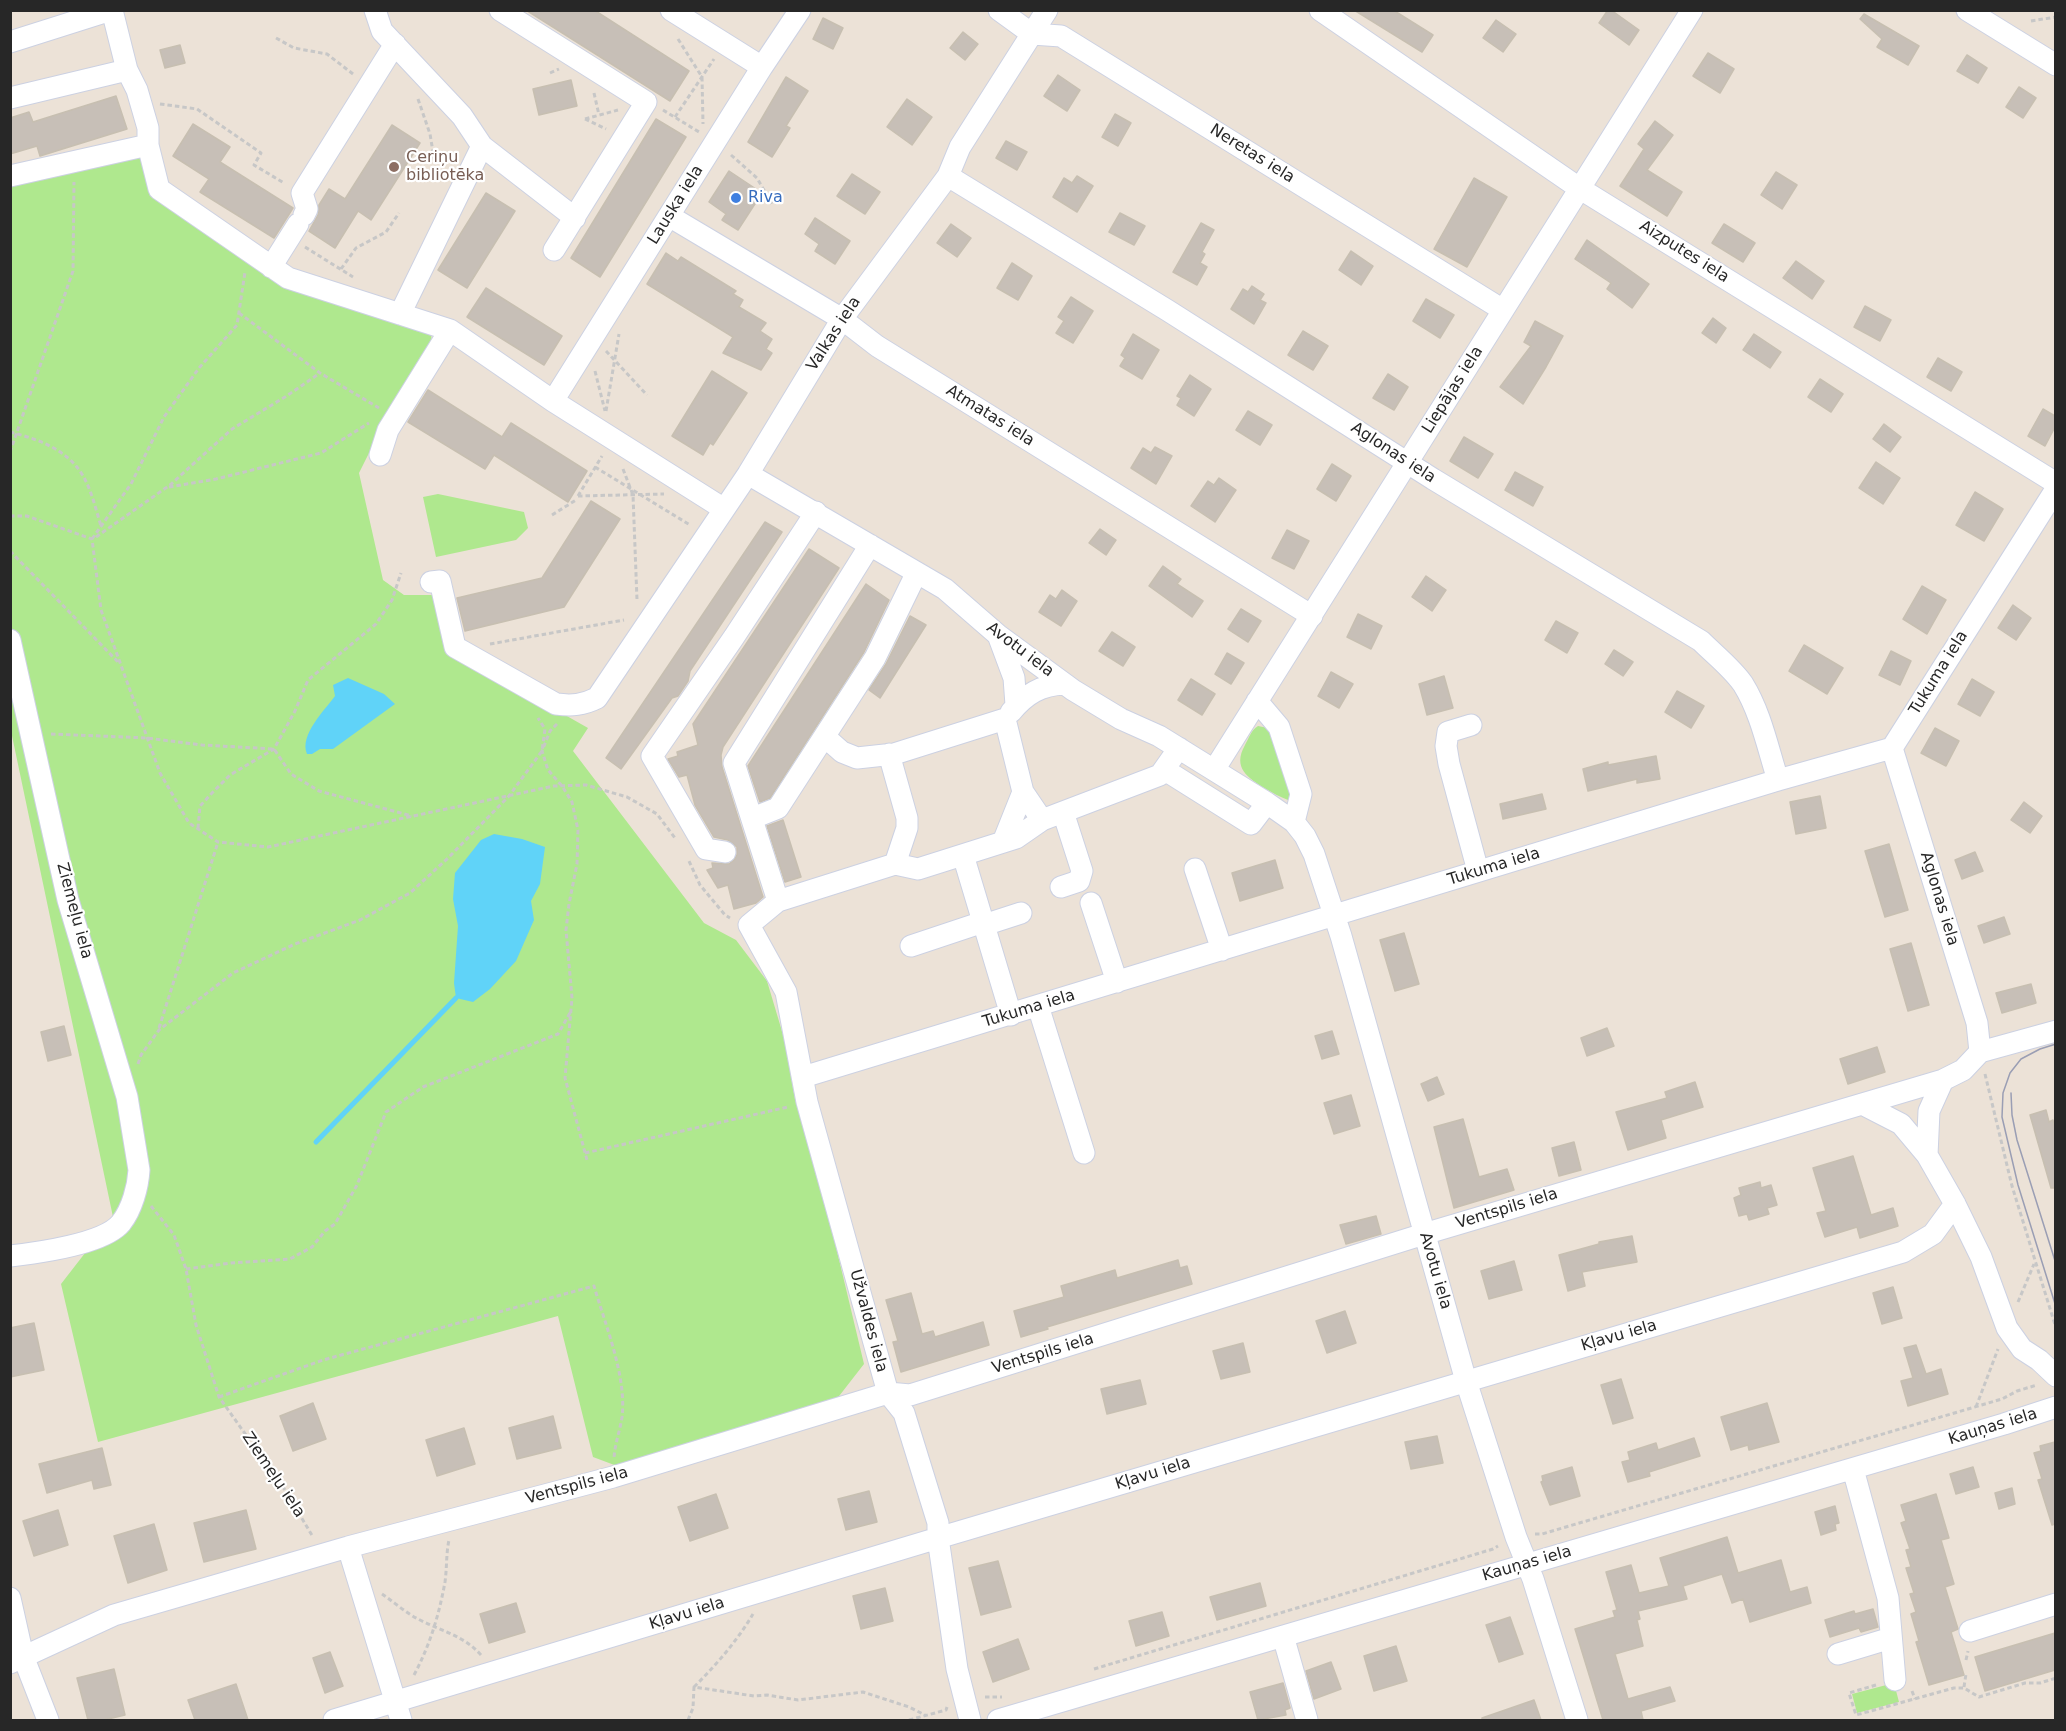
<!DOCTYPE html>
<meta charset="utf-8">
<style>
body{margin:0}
#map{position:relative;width:2066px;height:1731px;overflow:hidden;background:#ece2d7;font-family:"DejaVu Sans",sans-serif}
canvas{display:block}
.frame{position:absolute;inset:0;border:12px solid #272727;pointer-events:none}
</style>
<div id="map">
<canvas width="2066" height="1731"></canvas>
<div class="frame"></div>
</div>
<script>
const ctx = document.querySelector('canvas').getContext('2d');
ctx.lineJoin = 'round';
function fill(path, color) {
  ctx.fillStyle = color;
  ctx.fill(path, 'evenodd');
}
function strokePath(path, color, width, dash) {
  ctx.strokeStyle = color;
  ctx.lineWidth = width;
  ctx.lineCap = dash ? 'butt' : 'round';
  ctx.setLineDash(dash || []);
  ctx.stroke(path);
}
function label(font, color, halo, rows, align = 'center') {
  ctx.font = font + ' "DejaVu Sans",sans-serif';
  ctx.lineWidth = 4.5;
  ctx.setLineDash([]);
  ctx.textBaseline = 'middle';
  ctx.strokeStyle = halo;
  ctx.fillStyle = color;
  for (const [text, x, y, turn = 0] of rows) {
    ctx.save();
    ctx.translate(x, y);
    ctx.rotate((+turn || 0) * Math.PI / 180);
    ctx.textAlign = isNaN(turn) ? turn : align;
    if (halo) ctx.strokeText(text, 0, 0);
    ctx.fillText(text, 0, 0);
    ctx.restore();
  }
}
fill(new Path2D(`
 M142,154l9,39 133,90 147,48 1,19 -61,99 -12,24 24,107 21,15h30l13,53 141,80 -15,23 131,172 32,17 31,41 17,57 11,61 41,148 28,117 -28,36 -219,66 -24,-9 -35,-141 -460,126 -37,-158 52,-67 -102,-486v-548z
 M438,494l86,18 4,16 -12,12 -80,17 -13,-60z
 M1258,726l10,2 23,67 -3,5c-8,-3 -15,-7 -22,-11 -18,-11 -34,-21 -21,-44 4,-7 6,-15 13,-19z
 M1894,1683l5,19 -42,11 -5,-19z`), '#afe88e');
fill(new Path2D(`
 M348,678l36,16 11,10 -62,45h-13l-8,5h-5c-8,-19 18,-44 28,-58l-2,-11z
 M494,834l28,5 23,8 -5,37 -9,17 3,19 -18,41 -26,28 -17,13 -17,-4 -2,-15 4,-57 -5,-27 2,-26 26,-33z`), '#60d3f8');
strokePath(new Path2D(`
 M316,1142l140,-144`), '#60d3f8', 5);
const building = new Path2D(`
 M526,10h68l95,61 -19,30z
 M1354,10h39l40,25 -11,17z
 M1608,10h3l28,20 -10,15 -30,-22z
 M1864,14l55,32 -11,19 -31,-18 5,-8 -22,-20z
 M823,18l20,10 -10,21 -20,-10z
 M1496,20l20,14 -13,18 -20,-14z
 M963,32l15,12 -13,16 -15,-12z
 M180,45l5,18 -20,5 -5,-18z
 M1708,53l26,16 -14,24 -27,-17z
 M1967,55l20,13 -9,15 -21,-12z
 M1058,75l22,15 -13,21 -23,-15z
 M786,77l22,14 -22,35 4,2 -18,29 -24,-15z
 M571,80l6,26 -38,9 -6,-26z
 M2019,87l17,11 -13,20 -17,-11z
 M116,96l11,33 -87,27 -3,-10 -27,8v-36l19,-6 4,10z
 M907,99l25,18 -20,28 -25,-18z
 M1115,114l16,9 -13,23 -16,-9z
 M656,119l30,18 -86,140 -29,-19z
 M1655,121l18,14 -26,35 35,22 -15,24 -47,-30 24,-37 -6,-5z
 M193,124l37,23 -10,15 73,46 -19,30 -74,-46 9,-13 -36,-23z
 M392,125l28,18 -49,77 -13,-9 -23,37 -26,-17 9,-16 1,-10 10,-16 16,10z
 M1006,141l21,11 -10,18 -21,-12z
 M729,171l33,22 -24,37 -16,-10 4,-6 -17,-12z
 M1776,172l21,13 -15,24 -21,-14z
 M852,174l28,18 -15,22 -28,-18z
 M1077,176l16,10 -16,26 -24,-15 11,-19 8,5z
 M1474,178l33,19 -40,70 -33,-18z
 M486,193l29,18 -48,77 -29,-18z
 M1120,213l25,13 -11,19 -25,-13z
 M815,218l35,23 -15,23 -20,-13 4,-7 -14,-10z
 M1201,223l13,7 -12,22 3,2 -5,9 7,4 -10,18 -24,-13z
 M951,224l20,14 -14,19 -20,-14z
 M1724,224l31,19 -12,19 -31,-19z
 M1587,240l62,44 -17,24 -25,-19 4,-6 -36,-24z
 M1351,251l22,15 -12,19 -22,-15z
 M666,253l12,8 3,-4 55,34 -3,3 10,6 -4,7 27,16 -6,8 12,8 -6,10 6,4 -11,17 -38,-17 10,-16 -86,-53z
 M1796,261l28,20 -12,18 -29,-21z
 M1012,263l20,13 -14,24 -21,-12z
 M1252,286l12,8 -4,6 6,3 -12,21 -23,-15 12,-20 5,3z
 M486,288l76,48 -18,29 -77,-48z
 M1071,297l22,14 -20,32 -17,-10 8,-12 -6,-4z
 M1426,299l28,16 -14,23 -27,-17z
 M1865,306l26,14 -11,21 -26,-14z
 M1713,318l13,10 -10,15 -14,-10z
 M1535,321l28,15 -17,31 -23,37 -23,-17 31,-41 -7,-4z
 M1303,331l25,15 -15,24 -25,-15z
 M1133,334l26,16 -17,29 -22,-13 5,-8 -4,-3z
 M1754,334l27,18 -11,16 -27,-18z
 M1938,358l24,14 -11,19 -24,-14z
 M712,371l35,22 -34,52 -3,-2 -7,12 -31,-19z
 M1388,374l20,13 -14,23 -21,-12z
 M1190,375l21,14 -17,27 -17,-11 4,-7 -4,-2z
 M1820,379l23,15 -12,18 -23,-15z
 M428,390l74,47 9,-14 76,48 -19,31 -74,-47 -9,14 -77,-47z
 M2043,409l12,7v11l-10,19 -17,-10z
 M1248,411l24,14 -12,20 -24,-15z
 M1884,424l17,13 -11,15 -17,-13z
 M1464,437l29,17 -15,24 -28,-17z
 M1155,447l17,9 -16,28 -25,-16 12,-20 8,5z
 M1876,462l24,16 -17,26 -24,-16z
 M1332,464l19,12 -15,25 -19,-12z
 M1515,472l28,15 -10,19 -28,-16z
 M1219,478l17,12 -21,32 -24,-16 17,-25 6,4z
 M1975,492l28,17 -19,32 -28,-16z
 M591,501l29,18 -56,88 -99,24 -8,-33 85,-20z
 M765,522l17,10 -92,139 -2,10 -10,15 -6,2 -51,71 -15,-11z
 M1100,529l16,11 -10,15 -17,-12z
 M1287,530l22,11 -15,28 -22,-11z
 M809,549l30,19 -116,179 -2,8 1,12 41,130 -7,6 -22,6 -6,-24 -10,3 -11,-18 6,-2 -1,-5 17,1 5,-4 3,-5v-8l-9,-7 -14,-3 -19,-32 -8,-30 -8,2 -11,-18 10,-3 -1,-4 21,-7 -5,-21z
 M1163,566l18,13 -4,5 26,17 -11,16 -43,-31z
 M1426,576l20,14 -14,21 -20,-14z
 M866,584l23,16 -25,52 -94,146 -10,4 -12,-36z
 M1922,586l24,14 -19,34 -24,-15z
 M1062,590l15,11 -16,25 -22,-14 11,-17 6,4z
 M2013,605l18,13 -15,22 -18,-12z
 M1241,609l20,12 -13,21 -20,-13z
 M1358,614l24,12 -11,23 -24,-12z
 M910,616l16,9 -46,73 -11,-8 17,-26z
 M1556,621l22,12 -11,20 -22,-13z
 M1112,632l23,15 -12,19 -24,-15z
 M1804,645l39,23 -16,26 -38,-23z
 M1614,650l19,12 -10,14 -18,-12z
 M1891,651l20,10 -11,24 -21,-10z
 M1227,653l17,10 -13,21 -16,-10z
 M1331,672l22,12 -14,24 -21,-12z
 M1444,676l9,32 -26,7 -8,-31z
 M1191,679l24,15 -13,21 -24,-15z
 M1972,679l22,13 -14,24 -22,-12z
 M1677,691l27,15 -13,22 -26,-16z
 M1935,728l24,13 -13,25 -25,-13z
 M1656,756l4,23 -23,4v-4l-49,12 -5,-22 25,-7v3z
 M1542,794l4,15 -43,10 -3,-15z
 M1820,796l6,32 -30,6 -6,-32z
 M2024,802l18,14 -12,17 -19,-13z
 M783,820l18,57 -16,5 -18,-56z
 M1889,844l19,66 -23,7 -20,-66z
 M1975,852l8,19 -21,8 -7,-19z
 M1275,860l8,28 -43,13 -8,-28z
 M2004,917l6,17 -26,9 -6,-17z
 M1404,933l15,51 -24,7 -15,-51z
 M1911,943l18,62 -21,6 -18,-62z
 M2031,984l5,19 -34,10 -6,-20z
 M64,1026l7,29 -23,6 -7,-29z
 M1607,1028l7,18 -27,10 -6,-18z
 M1332,1031l7,23 -17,5 -7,-23z
 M1877,1047l8,25 -37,12 -8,-25z
 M1437,1077l7,17 -16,7 -7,-17z
 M1695,1082l8,25 -42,13 5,18 -38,12 -12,-38 51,-14 -2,-6z
 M1351,1095l9,31 -26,8 -10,-31z
 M2046,1110l3,12 4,-2 2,9v59h-4l-21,-73z
 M1463,1119l16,58 28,-8 7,21 -60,18 -20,-81z
 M1574,1142l7,28 -22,6 -7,-28z
 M1853,1156l18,59 22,-7 5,18 -38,12 -3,-11 -32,10 -8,-24 9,-2 -13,-43z
 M1760,1182l1,6 10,-3 6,20 -10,3 2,6 -20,6 -2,-6 -8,2 -5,-18 7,-3 -2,-7z
 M1376,1216l5,18 -35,10 -6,-19z
 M1632,1236l5,26 -55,10 3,14 -17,5 -9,-36 40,-11v-2z
 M1178,1260l2,8 7,-2 5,18 -145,43 1,2 -27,8 -7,-26 50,-14 -3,-11 54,-16 2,8z
 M1514,1261l8,29 -33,9 -8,-28z
 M1893,1287l9,31 -20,6 -9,-31z
 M911,1293l11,41 11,-3 2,6 48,-15 6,23 -88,27 -8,-30 5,-1 -12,-41z
 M1345,1311l11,32 -29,10 -11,-32z
 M34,1323l10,47 -34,7v-49z
 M1243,1343l7,29 -29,7 -8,-28z
 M1916,1345l10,29 15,-5 7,25 -40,12 -7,-25 12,-3 -9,-30z
 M1621,1379l12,39 -20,6 -12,-39z
 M1140,1380l6,24 -39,10 -6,-25z
 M313,1403l13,36 -33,12 -13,-35z
 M1767,1403l12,39 -30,8 -1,-5 -17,5 -10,-33z
 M553,1416l8,32 -44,11 -8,-31z
 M464,1428l11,36 -38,12 -11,-36z
 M1437,1436l6,27 -32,6 -6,-27z
 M1694,1438l6,18 -51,16 1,4 -22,6 -6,-20 8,-2 -2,-8 28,-9 2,7z
 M2055,1442v82l-3,1 -14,-45 4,-1 -8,-26 7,-2 -1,-5z
 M102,1448l9,37 -17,4 -2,-9 -45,13 -8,-29z
 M1572,1467l8,29 -30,9 -9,-23 2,-1 -1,-5z
 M1973,1467l6,20 -23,7 -6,-20z
 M2012,1488l3,16 -16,5 -4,-16z
 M869,1491l8,31 -31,8 -8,-31z
 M716,1494l12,34 -38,13 -12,-34z
 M1936,1494l13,44 -8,2 13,44 -9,3 13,42 -7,3 13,43 -35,10 -13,-43 3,-1 -8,-27 5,-2 -6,-18 4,-1 -8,-25 5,-1 -5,-17 4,-1 -9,-26 5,-2 -5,-16z
 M1835,1506l4,17 -4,1 1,6 -15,5 -6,-23z
 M58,1510l10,35 -34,11 -11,-35z
 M246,1510l10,39 -52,13 -10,-39z
 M154,1524l13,46 -39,13 -14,-47z
 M1727,1537l11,36 43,-13 9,32 17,-5 4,16 -61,19 -7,-23 -11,4 -10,-29 -39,12 4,13 -49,12 2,8 -3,1 6,26 -28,8 13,45 42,-12 5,14 -34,10 2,9h-40l-28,-91 40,-12 -2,-6 4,-1 -11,-38 25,-7 8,28 30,-7 -9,-28z
 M998,1561l13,46 -30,8 -12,-47z
 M1260,1583l6,23 -49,14 -7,-23z
 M885,1588l8,33 -32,8 -8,-33z
 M516,1603l9,29 -36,11 -9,-29z
 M1873,1609l5,18 -17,5 -2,-4 -29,9 -5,-17 29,-9 1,3z
 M1162,1612l7,24 -33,10 -7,-25z
 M1510,1617l13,37 -24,8 -13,-37z
 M2055,1633v37l-70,21 -10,-34z
 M1018,1639l11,30 -36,13 -10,-30z
 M1396,1646l11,35 -33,10 -10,-35z
 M330,1652l13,34 -18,7 -12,-35z
 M1331,1662l10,27 -27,10 -8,-28z
 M114,1669l11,46 -21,5h-16l-11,-42z
 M1283,1683l7,25 -5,2 1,5 -28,5 -8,-28z
 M236,1684l12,36h-53l-7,-20z
 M1534,1700l7,20h-59v-2z`);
fill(building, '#c7bfb7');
strokePath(building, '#c7bfb1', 1.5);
const minor = new Path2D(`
 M112,10l15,60 10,20 11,38v17l11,44 129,89 162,52 103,71 171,108
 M375,10l7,21 80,85 20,30 93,72
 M500,10l146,92 -92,148
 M671,10l91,57
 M999,10l33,24 29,2 442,274
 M1320,10l259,178 477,295
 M1967,10l89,55
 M10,42l101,-32
 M10,98l117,-28
 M10,176l138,-31
 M948,176l219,134 266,169 268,162c14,14 31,27 42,43 18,29 25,65 35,96
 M304,215l3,-6 -5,-16 93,-149
 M669,216l173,103 35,27 435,270
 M271,267l27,-43
 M400,314l82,-168
 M553,401l209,-334 38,-57
 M380,455l8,-25 62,-100
 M748,474l197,115 53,46 75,55 48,29 38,17 108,67 27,19 11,14 9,18 27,82 125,445 50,156 17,42 44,141
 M431,582l9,-1 15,66 101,57c16,2 27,1 41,-6l151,-224 94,-155 106,-143 12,-29 87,-137
 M998,635l16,43 2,27
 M10,640l58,260 59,197 12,73c-1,17 -7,39 -18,53 -17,21 -84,30 -111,33
 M1257,701l22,26 22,67 -7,28
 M1011,712c15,-18 30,-27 53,-28
 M1471,725l-23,7 -2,14 3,18 29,107
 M825,737l17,15 15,6 37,-4 111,-35 18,73 19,28
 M1892,748l85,275 3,29
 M889,754l18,64v10l-12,36
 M1165,770l86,54 16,-21
 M1214,770l478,-760
 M753,818l25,-10 97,-150 41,-84
 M1003,842l20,-50
 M725,852l-19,-3 -54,-93 82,-119 82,-125
 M963,855l48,160
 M1195,869l27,81
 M1061,887l18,-6 3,-10 -19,-59
 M778,901l-44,-138 136,-218
 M1091,903l26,79
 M984,925l37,-12
 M911,946l72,-24
 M1038,1006l46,147
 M803,1077l975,-297 114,-32 164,-259
 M1862,1104l39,20 26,31 28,49 26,53 26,71 15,21 17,11 17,16
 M1927,1155l2,-44 14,-31
 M1853,1469l35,129 7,82
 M348,1547l53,173
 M10,1598l13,58 25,64
 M1970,1631l86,-27
 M1283,1636l24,84
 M1838,1654l53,-16
 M10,1663l104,-48 234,-68 265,-70 275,-84 22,2 514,-161 519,-154 20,-10 17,-18 76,-21
 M334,1720l604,-182 965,-286 30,-18 22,-30
 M970,1720l-13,-51 -19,-131v-15l-34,-110 -16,-20 -81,-291 -21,-110 -37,-67 29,-24 117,-37 23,5 98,-31 26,-18 118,-45 19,-27
 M998,1720l1006,-296 52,-17`);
strokePath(minor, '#ccd1e2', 23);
strokePath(new Path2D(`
 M2031,21l25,-4
 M276,38l18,10 33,6 26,20
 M678,39l24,38 1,47
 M550,73l9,-4
 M594,93l5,22
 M418,99l12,35 5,30
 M160,104l37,5 64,44 -7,12 30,18
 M663,110l36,22
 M675,117l39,-58
 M585,119l33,-9
 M585,119l21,10
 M731,155l26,23 16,28
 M305,247l48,30
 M341,269l15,-21 30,-16 13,-19
 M239,313l81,60 59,35
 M606,351l41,44
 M595,371l10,40
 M606,411l13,-77
 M10,432c24,6 50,15 66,34 14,16 19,41 25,60
 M10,452l63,-181 1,-89
 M595,467l95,58
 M623,469l10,26 4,105
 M169,487l47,-8 105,-26 48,-30
 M578,496l86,-2
 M578,496l24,-40
 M552,515l24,-15
 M10,516h17l65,23 9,71 59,163 29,50 29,19 50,5 286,-61 32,-1 41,12 30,17 18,24
 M96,537l74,-52 62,-56 53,-32 35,-24
 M92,539l39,-55 33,-67 35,-49 38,-43 8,-53
 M10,551l109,112
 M490,644l134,-24
 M557,724l-7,7 -8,20 6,19 14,16 10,16 6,28 -1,34 -8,40 -3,26 6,68 -7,80 22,82
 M51,734l96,4 55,7 72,4 17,25 28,17 93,25
 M198,828l2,-22 12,-13 18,-18 44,-26 21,-38 13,-31 68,-56 16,-24 9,-27
 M689,861l11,24 25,30 5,3
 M159,1028l59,-186
 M138,1064l3,-9 18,-25 74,-57 62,-29 65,-24 50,-27 38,-35 61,-62 33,-45 3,-22 -7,-11
 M1985,1074l27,112 44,142
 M585,1153l203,-46
 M151,1206l23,29 12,34 10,56 23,72 66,93 28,47
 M186,1269l45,-6 59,-4 22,-12 13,-16 10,-7 22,-39 29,-73 37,-25 135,-53 12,-21
 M2018,1302l16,-38
 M219,1397l104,-37 271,-74c11,38 33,91 28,131 -2,14 -7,26 -8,41
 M1976,1407l22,-58
 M1535,1534h7l460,-135 15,-8 20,-6
 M382,1594c12,8 24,19 36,25 23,12 45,16 63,36
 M1966,1660l2,-9
 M1094,1669l399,-120 5,-3
 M414,1675c16,-30 25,-60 31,-93 2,-14 1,-28 4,-42
 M1876,1685l-27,8 7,22 98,-27h10l15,9 46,-14h15l16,-5
 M694,1687c23,-23 43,-46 59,-73
 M1964,1687l2,-13
 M1912,1691l3,8
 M985,1697h17
 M688,1720l5,-12 1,-21 60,9 13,-1 31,5 65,-8 46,15 16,8
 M909,1720l37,-10 1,-3`), '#c7c7c7', 3, [4.5, 3]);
strokePath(minor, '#fff', 21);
strokePath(new Path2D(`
 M2056,1044l-16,5 -19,10 -11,14 -7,20 -1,24 16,68 38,122
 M2011,1093l1,22 5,25 39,124`), '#9a9eb4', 1.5);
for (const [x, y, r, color] of [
 [394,167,6,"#8d6e63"],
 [736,198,6,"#3f7fe0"]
]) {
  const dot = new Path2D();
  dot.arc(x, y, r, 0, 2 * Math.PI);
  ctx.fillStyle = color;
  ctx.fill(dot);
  strokePath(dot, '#fff', 2);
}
label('16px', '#272727', '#fff', [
 ["Neretas iela",1252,154,32],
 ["Lauska iela",676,205,-58],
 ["Aizputes iela",1684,252,32],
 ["Valkas iela",834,334,-57],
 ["Liepājas iela",1453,390,-58],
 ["Atmatas iela",990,416,32],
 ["Aglonas iela",1393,453,33],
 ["Avotu iela",1020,650,37],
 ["Tukuma iela",1939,673,-58],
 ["Tukuma iela",1494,867,-17],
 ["Aglonas iela",1939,899,73],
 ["Ziemeļu iela",74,911,75],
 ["Tukuma iela",1029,1009,-17],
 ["Ventspils iela",1507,1209,-17],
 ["Avotu iela",1435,1271,74],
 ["Užvaldes iela",868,1321,75],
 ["Kļavu iela",1619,1336,-16],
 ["Ventspils iela",1043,1354,-17],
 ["Kauņas iela",1993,1427,-17],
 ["Kļavu iela",1153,1474,-17],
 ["Ziemeļu iela",273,1475,56],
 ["Ventspils iela",577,1486,-15],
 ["Kauņas iela",1527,1564,-16],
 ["Kļavu iela",687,1614,-17]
]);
label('16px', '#785e54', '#fff', [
 ["Ceriņu",406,158],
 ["bibliotēka",406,176]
], 'left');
label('16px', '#366cbe', '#fff', [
 ["Riva",748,198]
], 'left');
</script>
